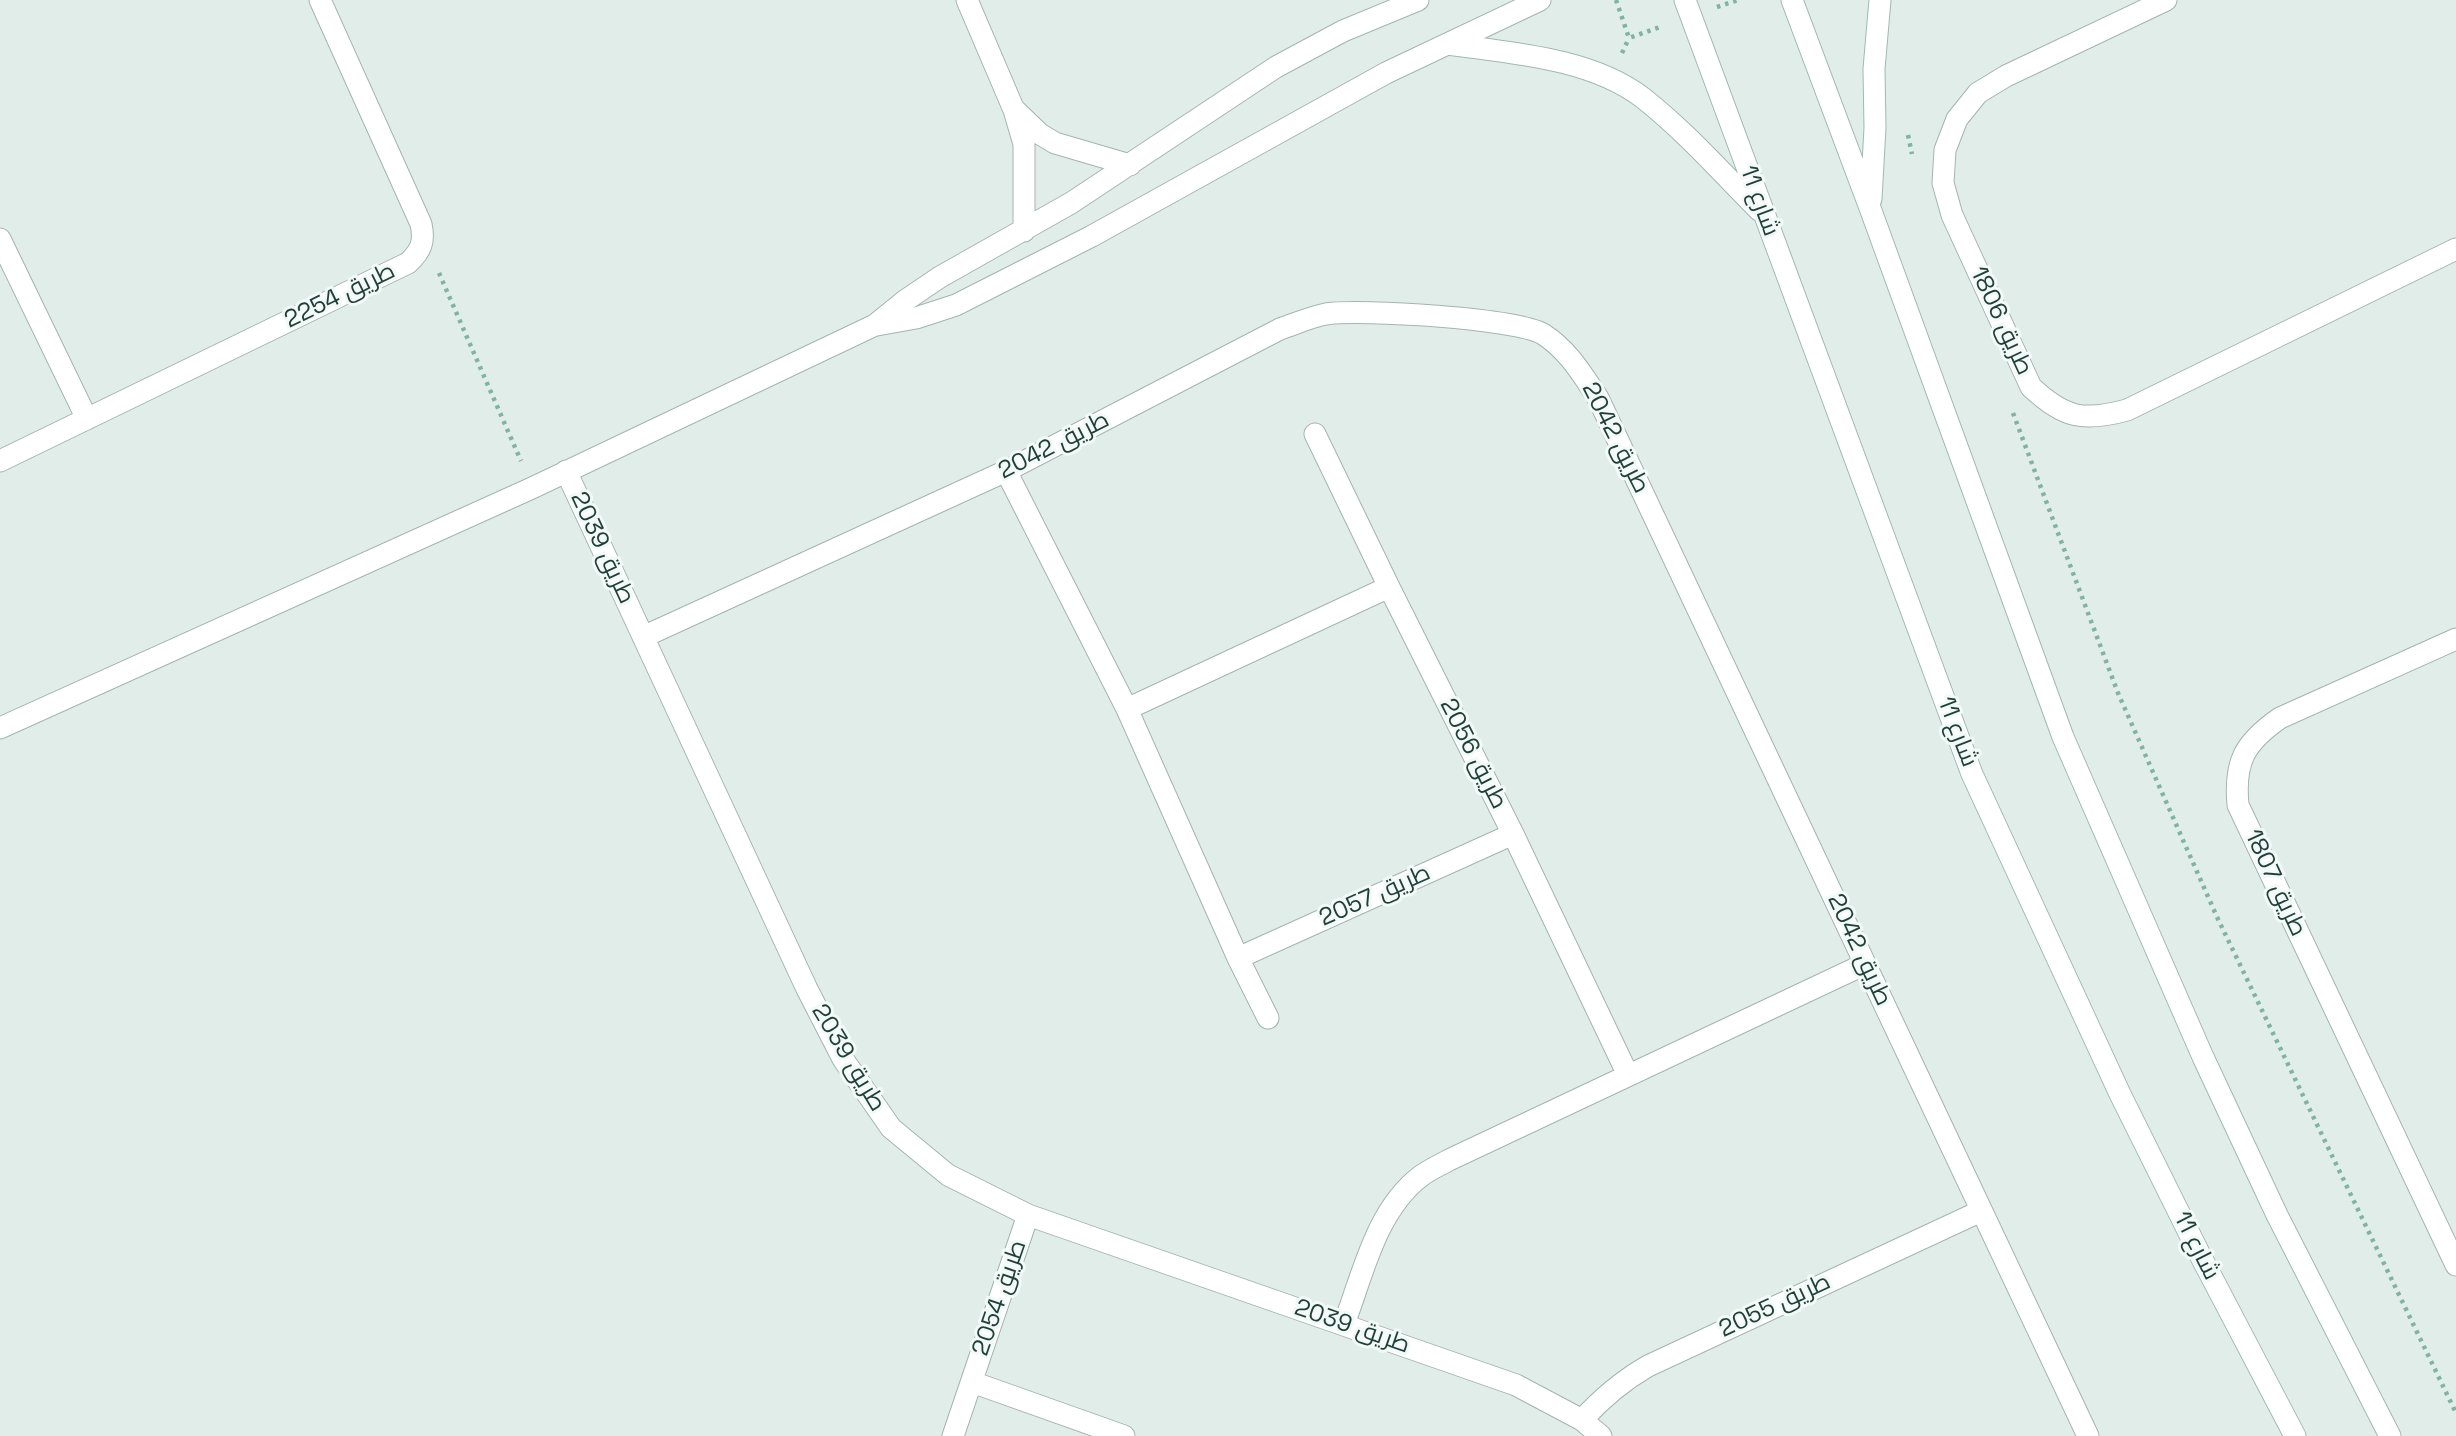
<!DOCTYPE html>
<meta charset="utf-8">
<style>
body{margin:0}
canvas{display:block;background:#e1ede8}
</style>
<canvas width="2456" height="1436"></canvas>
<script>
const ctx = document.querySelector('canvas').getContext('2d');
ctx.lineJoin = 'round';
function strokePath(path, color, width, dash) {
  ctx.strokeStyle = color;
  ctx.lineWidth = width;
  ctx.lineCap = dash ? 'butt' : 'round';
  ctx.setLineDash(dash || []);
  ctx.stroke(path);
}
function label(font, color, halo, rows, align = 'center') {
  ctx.font = font + ' "Space Grotesk",Cairo,sans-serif';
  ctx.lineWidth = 6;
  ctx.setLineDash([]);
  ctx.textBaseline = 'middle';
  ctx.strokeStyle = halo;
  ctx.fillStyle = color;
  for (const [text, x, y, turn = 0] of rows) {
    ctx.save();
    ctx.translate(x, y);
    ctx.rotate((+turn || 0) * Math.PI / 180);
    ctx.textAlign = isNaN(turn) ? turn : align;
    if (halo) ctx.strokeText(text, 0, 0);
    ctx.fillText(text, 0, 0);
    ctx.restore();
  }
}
const street = new Path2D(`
 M967,0l47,110 10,34v87
 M2166,0l-160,76 -28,17 -21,26 -12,31 -2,33 9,32 79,172c33,31 52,35 96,23l329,-161
 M1016,111l24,23 15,9 75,22
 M0,239l87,180
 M877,325l39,-7 40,-13 136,-69 294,-163 154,-73
 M1315,434l74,153 124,247 115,241
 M0,461l408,-198c13,-12 17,-21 13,-39l-101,-224
 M566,471l241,518 36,70 48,69 57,47 80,40 488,170 66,35 19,16
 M1006,471l121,238 111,249 30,60
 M643,637l363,-166 274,-142c15,-5 30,-12 46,-15 35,-5 189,4 217,20 25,16 39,40 55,64l490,1038
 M2456,639l-176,79c-36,25 -46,44 -42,87l218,460
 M1127,709l262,-122
 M0,728l532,-240 343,-163 31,-25 34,-23 131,-74 205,-136 67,-36 75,-31
 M1238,958l275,-124
 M1344,1324c19,-50 32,-114 77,-148 8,-6 19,-11 28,-16l416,-196
 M972,1382l152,54
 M1582,1420c20,-22 40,-39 66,-54l333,-155
 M953,1436l75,-221`);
const secondary = new Path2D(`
 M1685,0l287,774 148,320 79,159 96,183
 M1792,0l78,208 193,529 140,320 74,158 113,221
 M1448,44c63,9 143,14 195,54 42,33 79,75 116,112
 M1871,199l4,-71 -1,-59 6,-69`);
strokePath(street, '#a3b5b0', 23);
strokePath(secondary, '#9ebab2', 23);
strokePath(new Path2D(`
 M1616,0l13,38 34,-12
 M1717,7l21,-7
 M1622,53l7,-15
 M1908,135l4,19
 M439,273l82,188
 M2013,413l105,280 99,224 239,496`), '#7eb3a6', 4.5, [3.5, 5]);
strokePath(street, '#fff', 21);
strokePath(secondary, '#fff', 21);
label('24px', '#1f3f39', '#f2f9f6', [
 ["شارع 11",1759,201,70],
 ["طريق 2254",340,296,-26],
 ["طريق 1806",2001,321,65],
 ["طريق 2042",1615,438,63],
 ["طريق 2042",1054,446,-27],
 ["طريق 2039",602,548,65],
 ["شارع 11",1957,732,69],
 ["طريق 2056",1473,754,63],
 ["طريق 1807",2275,883,65],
 ["طريق 2057",1375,896,-24],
 ["طريق 2042",1859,950,65],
 ["طريق 2039",848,1058,59],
 ["شارع 11",2196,1246,63],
 ["طريق 2054",1000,1298,-71],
 ["طريق 2055",1775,1306,-25],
 ["طريق 2039",1352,1327,19]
]);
</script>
